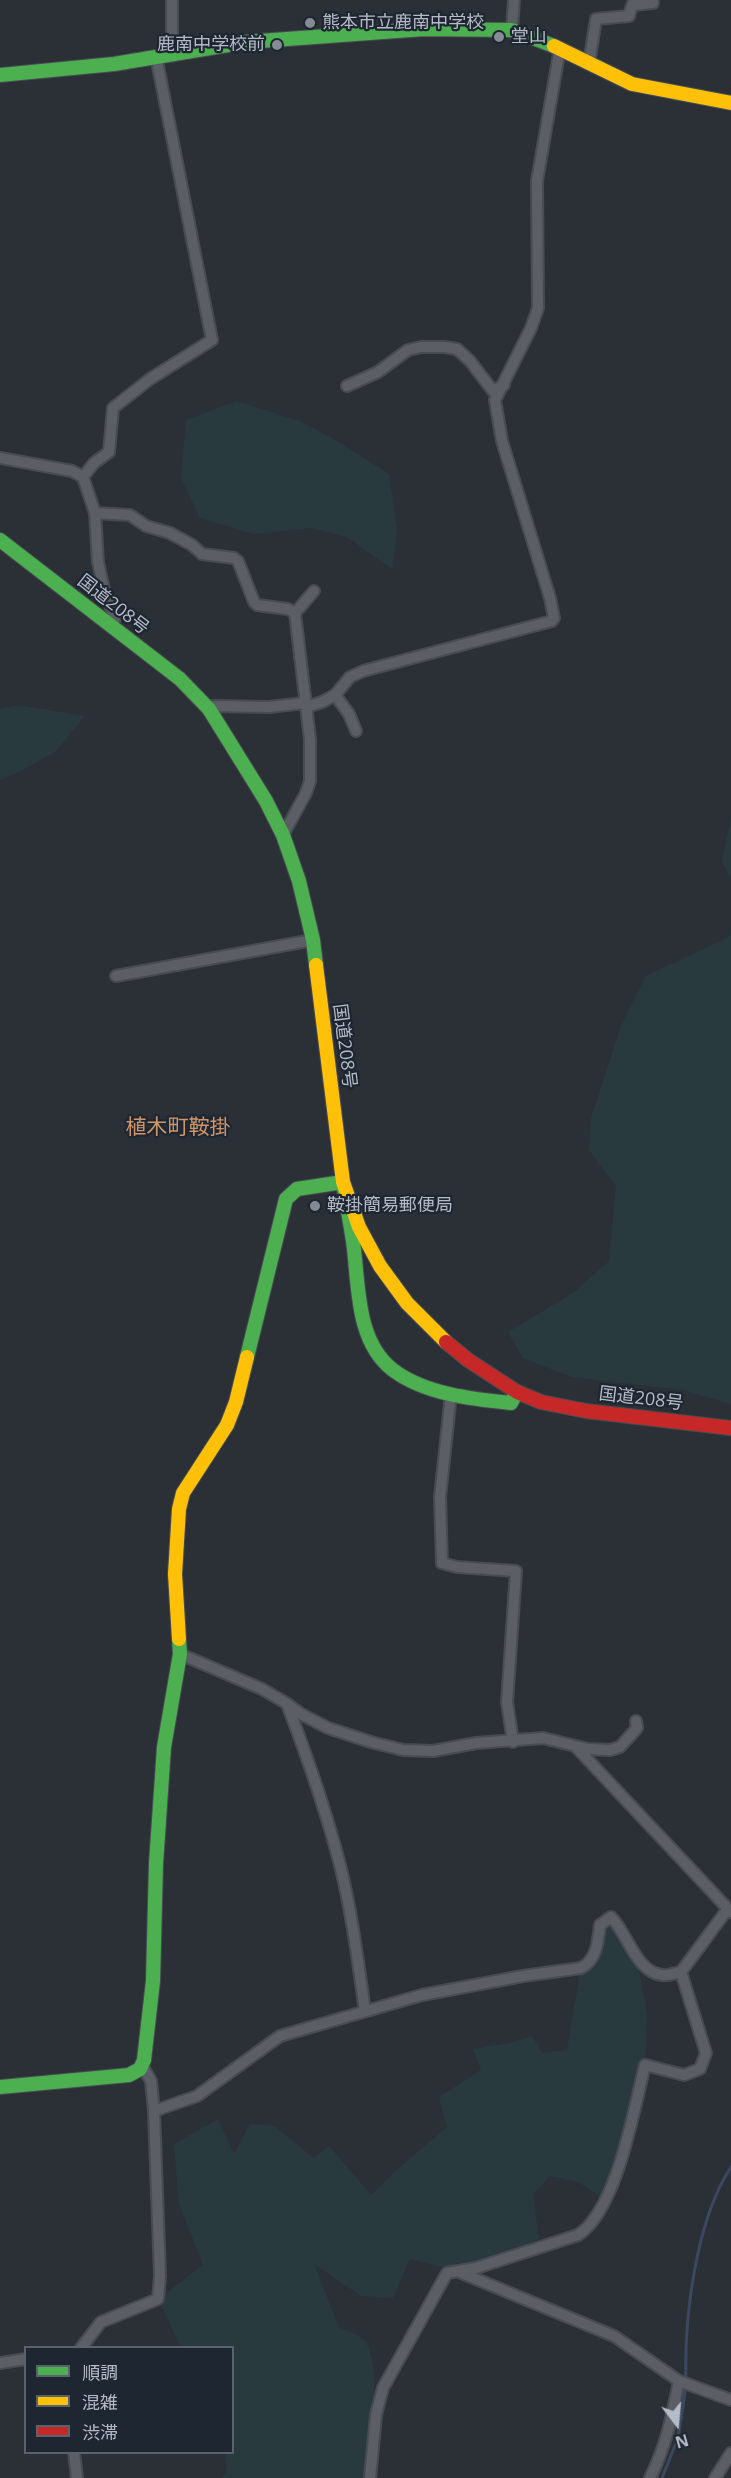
<!DOCTYPE html>
<meta charset="utf-8">
<style>
body{margin:0}
#map{position:relative;width:731px;height:2478px;overflow:hidden;background:#2b3037;font-family:"Open Sans","Noto Sans JP",sans-serif}
canvas{display:block}
.legend{position:absolute;left:24px;top:2346px;width:210px;height:108px;box-sizing:border-box;background:#1e2632;border:2px solid #5a626e;margin:0;padding:8px 10px;list-style:none;font-size:18px;color:#b5bcc8}
.legend li{display:flex;align-items:center;gap:12px;height:30px}
.legend b{width:30px;border:2px solid #5a626e}
.north{position:absolute;left:647px;top:2394px;width:60px;height:60px;-webkit-text-stroke:4px #1e2632;paint-order:stroke;rotate:164deg;font-size:16px;font-weight:700;line-height:24px;text-align:center;color:#b5bcc8}
.north::after{content:'';display:block;margin:auto;width:21px;height:27px;background:#b5bcc8;clip-path:polygon(50% 0,100% 100%,50% 72%,0 100%)}
</style>
<div id="map">
<canvas width="731" height="2478"></canvas>
<ul class="legend">
<li><b style="height:8px;background:#4caf50"></b>順調</li>
<li><b style="height:8px;background:#ffc107"></b>混雑</li>
<li><b style="height:8px;background:#c62828"></b>渋滞</li>
</ul>
<div class="north">N</div>
</div>
<script>
const ctx = document.querySelector('canvas').getContext('2d');
ctx.lineJoin = 'round';
function fill(path, color) {
  ctx.fillStyle = color;
  ctx.fill(path, 'evenodd');
}
function strokePath(path, color, width, dash) {
  ctx.strokeStyle = color;
  ctx.lineWidth = width;
  ctx.lineCap = dash ? 'butt' : 'round';
  ctx.setLineDash(dash || []);
  ctx.stroke(path);
}
function label(font, color, halo, rows, align = 'center') {
  ctx.font = font + ' "Open Sans","Noto Sans JP",sans-serif';
  ctx.lineWidth = 4.5;
  ctx.setLineDash([]);
  ctx.textBaseline = 'middle';
  ctx.strokeStyle = halo;
  ctx.fillStyle = color;
  for (const [text, x, y, turn = 0] of rows) {
    ctx.save();
    ctx.translate(x, y);
    ctx.rotate((+turn || 0) * Math.PI / 180);
    ctx.textAlign = isNaN(turn) ? turn : align;
    if (halo) ctx.strokeText(text, 0, 0);
    ctx.fillText(text, 0, 0);
    ctx.restore();
  }
}
fill(new Path2D(`
 M237,401l62,20 33,17 57,36 8,55 -5,40 -45,-32 -35,-9 -59,6 -53,-16 -19,-40 5,-58z
 M18,705l67,11 -29,35 -33,19 -23,10v-71z
 M731,817v61l-9,-16z
 M731,930v474l-48,-14 -112,-13 -48,-19 -15,-26 65,-39 36,-32 7,-75 -27,-36 2,-32 30,-92 25,-50 83,-39z
 M606,1921l31,36 10,58 -2,50 -43,132 -24,-15 -28,-6 -17,18 6,45 -83,32 -46,-12 -17,39 -32,-2 -47,-32 25,63c7,4 20,7 25,13 20,23 5,108 3,138h-145l5,-7 -2,-18 7,-1v-104l-51,-1 -23,-48 45,-34 -24,-61 -5,-60 44,-25 16,35 16,-30 24,2 40,32 15,-12 42,49 30,-29 46,-39 -8,-30 42,-27 -8,-21 37,-6 22,-7 10,17 25,-3 14,-82z`), '#283a3d');
strokePath(new Path2D(`
 M686,2380c-2,-63 10,-160 45,-213
 M662,2478l16,-40 8,-52`), '#3a4961', 3);
const street = new Path2D(`
 M512,30l2,-30
 M172,53v-53
 M589,64l7,-45 33,-3 3,-11 21,-2 -1,-3
 M347,386l31,-14 30,-22 13,-3h23l13,2 13,12 23,30 11,-6
 M0,458l72,13 11,6 12,36 3,49 6,28 11,28 -3,10
 M83,477l11,-14 15,-11 4,-44 37,-29 62,-39 -56,-284
 M95,513l35,2 16,11 24,7 22,12 10,9 32,4 4,3 16,41 3,3 31,4 7,4
 M335,695l15,-18 13,-6 189,-50 2,-3 -4,-20 -48,-157 -7,-41 36,-72 7,-20 -1,-127 23,-133
 M306,707l16,-5 13,-7 14,19 7,17
 M209,709l4,-3 56,1 36,-4
 M283,835l23,-42 4,-12v-42l-15,-126 19,-22
 M116,976l197,-36
 M451,1394l-11,103 2,66 15,4 59,4 -9,131 6,40
 M180,1654l82,35 24,14 15,11 27,14 43,14 32,8 30,1 43,-8 67,-5 45,11 22,1 10,-3 17,-19 -1,-7
 M287,1704c20,52 39,107 53,161 12,48 18,97 25,146
 M575,1746l156,166
 M154,2111l43,-15 83,-60 142,-41 101,-19 58,-8c16,-8 17,-27 19,-43l11,-8c17,17 25,55 51,58 6,1 13,-2 19,-3l46,-62
 M459,2272l155,64 65,45 52,19
 M81,2348l20,-26 57,-23 2,-23 -6,-165 -3,-30 -9,-16
 M0,2363l26,-4
 M74,2452l3,26
 M370,2478l6,-63 7,-27 64,-115 29,-5 102,-33c39,-25 56,-126 67,-170l39,10 16,-6 6,-16 -25,-81
 M650,2478c16,-31 22,-62 29,-97
 M715,2478l16,-25`);
const fast = new Path2D(`
 M0,75l114,-11 132,-22 178,-13 88,1 42,16
 M0,540l180,139 29,30 57,92 17,34 16,46 14,59 3,25
 M247,1357l39,-158 11,-10 46,-7c3,20 7,39 10,59 6,42 2,100 40,129 32,24 78,29 118,33l6,-11
 M0,2087l129,-12 11,-6 4,-9 9,-79 3,-117 8,-117 16,-93 -1,-15`);
const slow = new Path2D(`
 M554,46l78,38 99,19
 M316,965l27,217 16,45 21,39 27,37 39,39
 M179,1639l-4,-65 4,-65 4,-16 44,-68 9,-23 11,-45`);
const jam = new Path2D(`
 M446,1342l22,18 49,32 24,10 45,9 145,17`);
strokePath(street, '#484c52', 14);
strokePath(fast, '#484c52', 16);
strokePath(slow, '#484c52', 16);
strokePath(jam, '#484c52', 16);
strokePath(street, '#5b5e65', 10);
strokePath(fast, '#4caf50', 14);
strokePath(slow, '#ffc107', 14);
strokePath(jam, '#c62828', 14);
for (const [x, y, r, color] of [
 [310,23,6,"#858b95"],
 [499,37,6,"#858b95"],
 [277,45,6,"#858b95"],
 [315,1206,6,"#858b95"]
]) {
  const dot = new Path2D();
  dot.arc(x, y, r, 0, 2 * Math.PI);
  ctx.fillStyle = color;
  ctx.fill(dot);
  strokePath(dot, '#1e2632', 2);
}
label('18px', '#b5bcc8', '#1e2632', [
 ["熊本市立鹿南中学校",322,23],
 ["堂山",511,37],
 ["鹿南中学校前",265,45,"right"],
 ["鞍掛簡易郵便局",327,1206]
], 'left');
label('18px', '#b5bcc8', '#1e2632', [
 ["国道208号",113,605,38],
 ["国道208号",344,1046,83],
 ["国道208号",641,1399,7]
]);
label('21px', '#d09668', '#1e2632', [
 ["植木町鞍掛",178,1128]
]);
</script>
